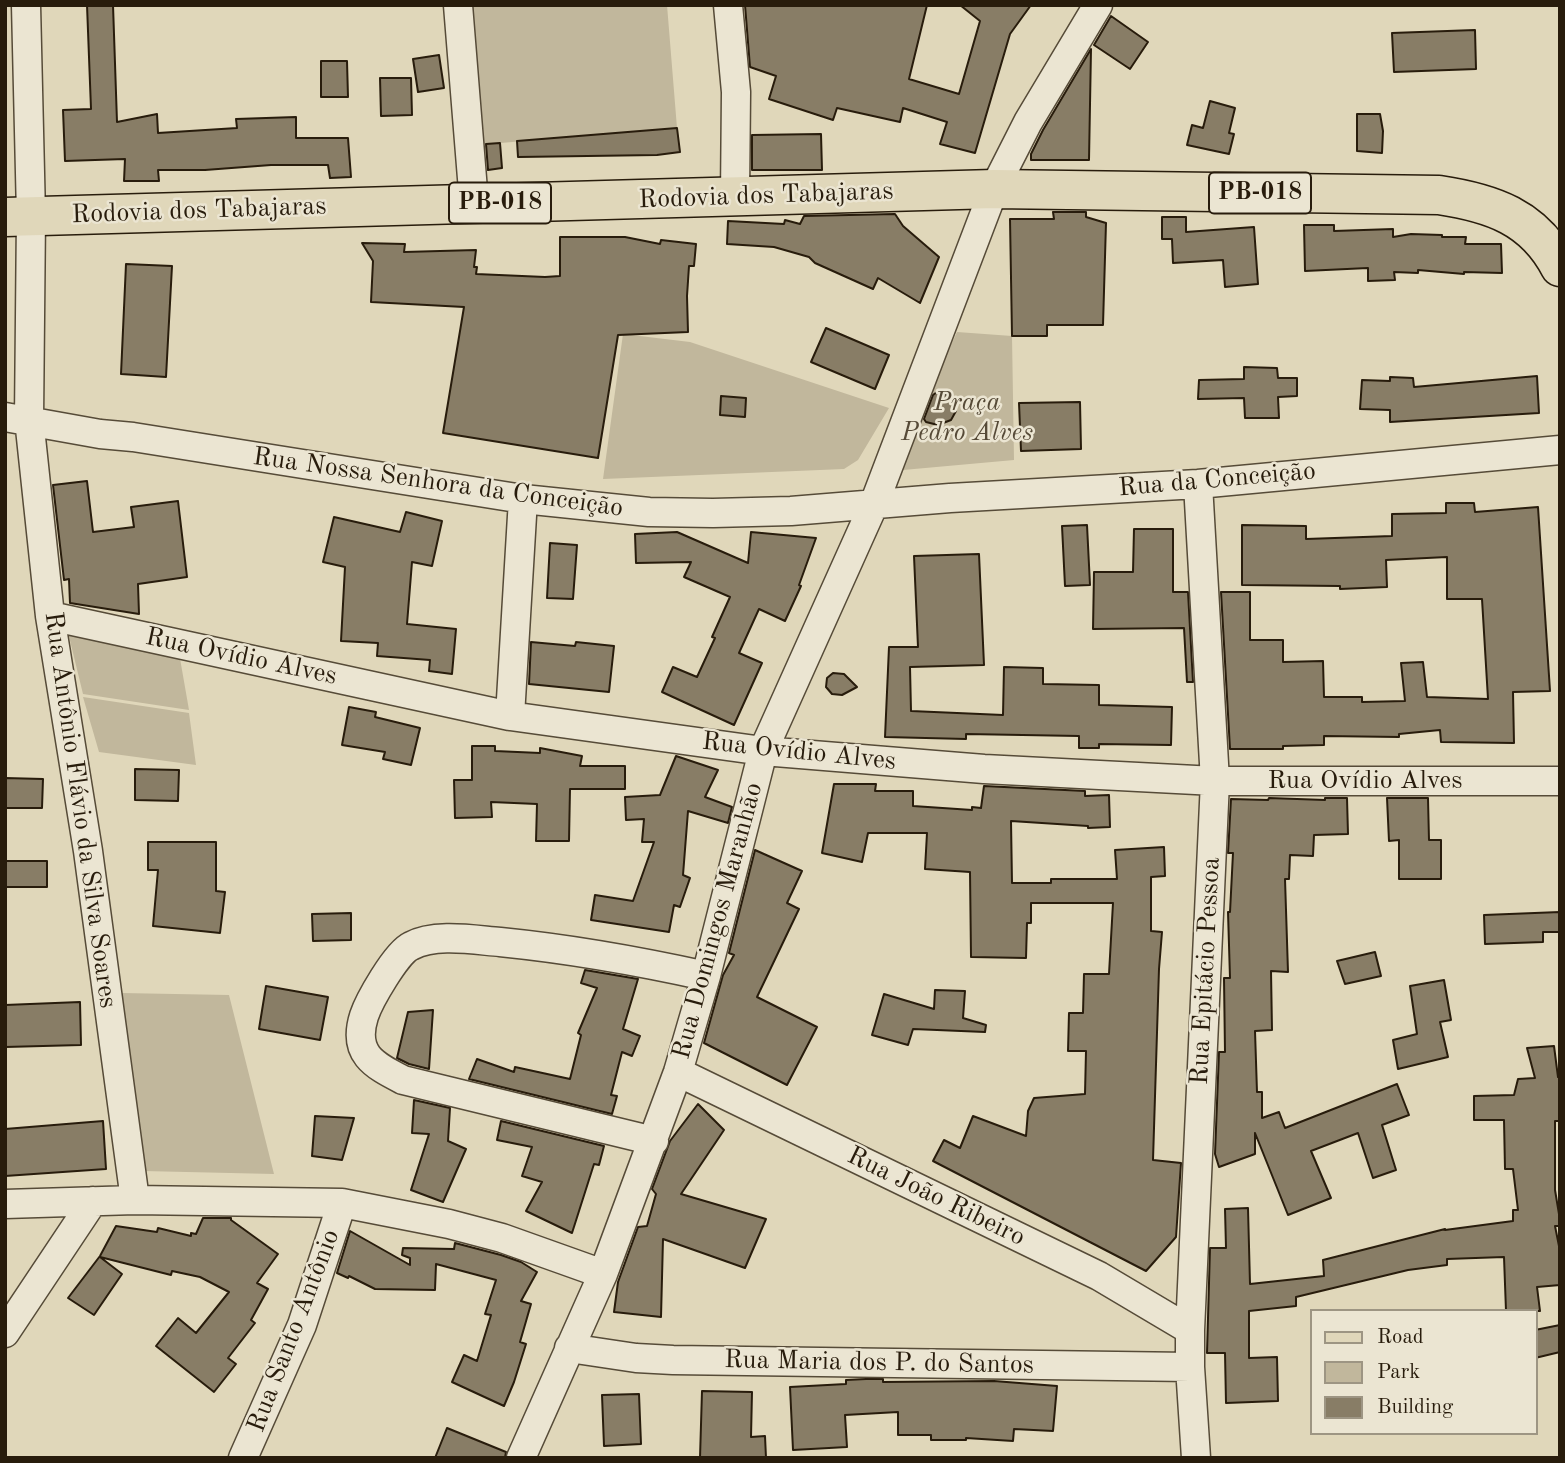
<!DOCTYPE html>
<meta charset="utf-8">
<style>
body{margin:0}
#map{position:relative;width:1565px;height:1463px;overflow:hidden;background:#e0d7ba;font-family:"Old Standard TT",serif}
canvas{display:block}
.frame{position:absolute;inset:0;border:7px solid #281c0c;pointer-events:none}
.legend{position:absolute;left:1310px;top:1309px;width:228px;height:126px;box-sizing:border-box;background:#ebe5d2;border:2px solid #9d9583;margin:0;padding:9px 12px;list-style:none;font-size:21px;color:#281c0c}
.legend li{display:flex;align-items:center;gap:14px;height:35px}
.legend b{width:35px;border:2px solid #9d9583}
</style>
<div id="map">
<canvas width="1565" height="1463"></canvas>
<div class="frame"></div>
<ul class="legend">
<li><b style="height:9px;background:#e0d7ba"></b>Road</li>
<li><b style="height:19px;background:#c1b79c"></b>Park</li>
<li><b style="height:19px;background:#887d66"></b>Building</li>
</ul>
</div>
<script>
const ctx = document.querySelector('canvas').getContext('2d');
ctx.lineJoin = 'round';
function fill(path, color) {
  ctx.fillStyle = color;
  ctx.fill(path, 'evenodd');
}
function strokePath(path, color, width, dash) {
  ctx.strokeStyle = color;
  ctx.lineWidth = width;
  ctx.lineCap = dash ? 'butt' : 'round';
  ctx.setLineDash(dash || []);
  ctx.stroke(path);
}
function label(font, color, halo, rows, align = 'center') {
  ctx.font = font + ' "Old Standard TT",serif';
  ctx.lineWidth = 5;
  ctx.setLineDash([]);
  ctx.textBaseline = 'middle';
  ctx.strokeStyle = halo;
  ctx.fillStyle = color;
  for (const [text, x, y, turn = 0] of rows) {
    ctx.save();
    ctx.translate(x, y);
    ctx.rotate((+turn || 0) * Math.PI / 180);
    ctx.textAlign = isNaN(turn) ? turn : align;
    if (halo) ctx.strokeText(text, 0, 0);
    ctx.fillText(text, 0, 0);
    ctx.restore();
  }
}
fill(new Path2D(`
 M465,5h202l10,123 -200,17z
 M957,332l55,4 2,124 -122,11z
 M623,334l67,8 199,66 -31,52 -14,9 -241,10z
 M66,624l112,23 11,63 -106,-16z
 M83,697l106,16 7,52 -97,-13z
 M121,993l108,2 45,179 -131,-3z`), '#c1b79c');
const building = new Path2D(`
 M87,5h26l4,117 40,-8 1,19 79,-5 -1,-9 60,-2v21h52l3,39 -21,1 -2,-13h-57l-66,5h-47l1,11h-35l1,-22 -60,2 -2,-51 28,-1z
 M745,5h182l-18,74 50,15 21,-73 -20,-16h71l-21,29 -35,119 -35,-9 7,-22 -44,-14 -3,14 -63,-14 -4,12 -64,-21 7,-23 -26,-9z
 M1111,16l37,26 -18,27 -36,-24z
 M1475,30l1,39 -82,3 -2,-39z
 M1091,49l-2,111h-58v-6l12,-24z
 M439,55l5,33 -26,4 -5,-33z
 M321,61h26l1,36h-27z
 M380,78h31l1,37 -31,1z
 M1210,101l25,7 -6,25 5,1 -5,20 -42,-9 5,-20 11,3z
 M1357,114h23l3,17 -1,22 -25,-2z
 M677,128l3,24 -23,3 -139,2 -1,-16z
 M821,134l1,36h-70v-35z
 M500,143l2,25 -14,2 -2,-26z
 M1053,212h33v5l20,6 -3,102h-56v11h-35l-2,-117h44z
 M895,214l8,12 36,31 -19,46 -42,-25 -5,11 -58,-26 -6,-6 -35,-10 -47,-3 1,-23 56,3 1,-4 15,4 4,-8z
 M1162,217h24v15l68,-5 4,57 -33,3 -2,-27 -50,3 -1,-24h-10z
 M1304,225h30v6l59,-2v8l18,-3 31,1v2h24l-1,7h36l1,29 -38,-1v2l-46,-4v3l-24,-1 1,8 -27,1v-13l-63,3z
 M560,237h65l35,7 1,-4 35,4 -2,22h-5l-2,30 1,36 -70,3 -20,123 -155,-25 21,-126 -93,-5 2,-41 -11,-18 43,1 -1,8 72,-2 -2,17h3l-1,7 69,3 15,-1z
 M126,264l46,2 -6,111 -45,-3z
 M826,328l63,27 -14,34 -64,-27z
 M1244,367l33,1 1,10h19v18l-19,1 1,21h-34l-1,-20 -46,1 1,-19 45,-1z
 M1537,376l2,37 -149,9v-12l-30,-1 2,-29 28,1v-4l23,1 1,9z
 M937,392l11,3 6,7 2,9 -5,9 -13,5 -12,-3 -2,-3 9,-24z
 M721,396l25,2 -1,19 -25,-2z
 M1080,402l1,47 -60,2 -2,-48z
 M87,481l6,51 41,-5 -3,-20 47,-6 9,76 -49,7 1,30 -69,-11 -1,-24 -5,1 -11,-95z
 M1446,503h28l1,9 63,-5 12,184 -37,1 1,51 -73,-1 -1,-12 -41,4v3l-75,-1v9l-41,1v3h-53l-9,-157h29v48h33v22l40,-1 1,36h38v5l43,-1 -4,-38 22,-1 4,35 61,2 -6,-100h-35v-42l-61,3 1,27 -47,2v-3l-98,-1v-60l64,1v13l86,-3v-22l54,-1z
 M406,512l36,9 -10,45 -20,-4 -5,62 49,5 -4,45 -23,-3 1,-11 -53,-4 1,-13 -37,-2 4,-74 -22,-5 11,-45 66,15z
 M1087,525l3,60 -25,1 -3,-60z
 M1134,529h39v63h15l5,90h-6l-3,-54 -91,1 1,-57h39z
 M677,532l71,31 3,-31 65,6 -17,47 2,1 -16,35 -26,-12 -20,44 23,10 -28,62 -72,-33 11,-25 24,10 18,-39 -3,-1 18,-40 -46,-20 7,-15 -55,1 -1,-29z
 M550,543l27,2 -4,54 -26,-1z
 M979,554l5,111 -74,2 1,44 92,4 1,-48 39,1v16l56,1v20l73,2 -1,38 -72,-1v4h-20v-12l-113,-2v5l-81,-2 4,-90h29l-4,-91z
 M531,642l44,4 1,-4 38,4 -5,46 -80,-8z
 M833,673l11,1 13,13 -15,8 -10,-1 -6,-7 1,-9z
 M349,707l27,5 -1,5 45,11 -9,37 -28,-6 2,-7 -43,-7z
 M472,746h23v5l45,2v-5l42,8 -2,10h45v23h-55l-1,52h-33l1,-37 -46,-2 1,15 -37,1 -1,-38h18z
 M676,756l42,14 -13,27 27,10 -4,16 -40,-12 -5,64 7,3 -10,29 -6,-2 -5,27 -78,-12 4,-25 38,6 21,-59h-12l2,-23 -18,1 -1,-23 35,-2z
 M135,769l44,1 -1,31 -43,-1z
 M5,778l38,1 -1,29h-37z
 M834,784h42l-1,7h38v15l59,4v-3l9,1 3,-22 101,5v5l24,-1 1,32 -22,1v-2l-77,-5 1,62h39v-4h66l-2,-29 49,-3 1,29 -14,1v54l11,1 -3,37 -6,191 28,3 -5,74 -30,34 -213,-110 11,-21 16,8 13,-32 53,20 2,-25 6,-13 51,-4 1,-43h-18l1,-38h14l1,-39h25l4,-71h-82v20h-4l-1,35 -55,-1 -1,-85 -45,-3 2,-36h-59l-6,29 -40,-9z
 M1269,798l56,2v-2h22l1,36 -34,1 -1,21 -23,-1 -1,24h-4l3,93 -17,-1 1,59 -17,1 2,61h5v26l17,-6 6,16 112,-44 12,31 -27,10 14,45 -23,8 -15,-45 -47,18 20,47 -43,17 -33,-82v21l-36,13 -4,-13 4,-102h6l-1,-74h6l-2,-66h2l3,-59h-5l3,-54 37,1z
 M1387,798h41l1,42h12v39h-42v-39l-10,1z
 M148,842h68v49l9,1 -5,41 -67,-7 5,-56h-10z
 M755,850l47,21 -15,32 12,6 -42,88 60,30 -30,58 -83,-42 19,-68 11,-20 -5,-2z
 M5,861h42v26h-42z
 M1560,912v20h-17v10l-58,2 -1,-29z
 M351,913v27l-38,1 -1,-27z
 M1375,952l6,24 -36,8 -8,-23z
 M585,970l53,9 -15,50 17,7 -8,20 -10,-4 -11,43 6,1 -5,18 -143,-35 8,-20 37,13 1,-5 55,12 11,-44 -3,-2 19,-45 -16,-5z
 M1444,980l7,40 -11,2 8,35 -50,12 -5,-29 24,-6 -7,-48z
 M266,986l62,11 -8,43 -61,-11z
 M935,990l30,1 -2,27 23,7 -1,7 -72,-3 -5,16 -36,-10 12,-41 50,15z
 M80,1002l1,43 -76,2v-42z
 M433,1010l-4,59 -20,-5 -12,-6 11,-46z
 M1554,1046l4,31h2v44h-5v69l5,30v6h-5l5,25v34l-23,2 3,24h-34l-2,-54 -57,2v6l-39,5 -112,27v9l-47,5v47l28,-1 1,44 -52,2 -1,-50h-18l3,-105h16l-1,-39 23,-1 2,76 74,-8 -1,-16 122,-31v1l68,-9v-11h5l-5,-41h-8l-1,-49h-30v-24l40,-1 4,-16 17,-1 -8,-30z
 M414,1100l36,8 -2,33 18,8 -23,53 -32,-12 18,-56 -17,-1z
 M698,1104l26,26 -43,64 85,25 -21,49 -82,-29 -2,78 -47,-5 4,-30 20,-55 9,-1 9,-32 -4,-5 18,-48z
 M315,1116l39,2 -12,42 -30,-4z
 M103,1121l3,48 -101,7v-47z
 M501,1121l103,25 -5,19 -5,-1 -22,69 -46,-22 16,-29 -20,-6 10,-29 -35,-7z
 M203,1218h28v2l47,34 -21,29 11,6 -17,31 4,3 -27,35 8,6 -22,28 -58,-46 22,-28 18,15 33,-41 -29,-15 -28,-6 -1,4 -71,-18 22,17 -28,41 -26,-17 32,-42 16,-30 41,6 1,-4 33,8v-3l5,1z
 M350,1231l60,34v-7l-8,-3 1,-7 51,1 1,-6 46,12 20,7 16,10 -16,29 10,3 -11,38 6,2 -12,38 -10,24 -52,-24 12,-27 13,6 14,-46 -6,-1 11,-34 -60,-16 -1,26 -60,-1 -26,-13 -1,2 -11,-5z
 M1560,1325v27l-25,6v-28z
 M866,1379h17v3l111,-1 63,5 -4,45 -39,-2 -1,12 -47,-3v2h-35v-5h-33v-23l-53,3 2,32 -54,3 -3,-63 56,-3v-4z
 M702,1391l50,1 -1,45 14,-1 1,22h-66z
 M639,1394l2,50 -37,2 -2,-51z
 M447,1428l59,24 -1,6h-70z`);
fill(building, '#887d66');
strokePath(building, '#281c0c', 2);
const minor = new Path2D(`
 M26,5l5,210 -2,204 21,197 38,235 47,349
 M458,5l16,198
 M728,5l8,87 -1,104
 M5,417l95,17 33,3 390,62 126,13 64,1 78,-2 159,-13 248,-14 362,-34
 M50,616l460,100 253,35 221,18 231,12h345
 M510,716l13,-217
 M678,1072l421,204 91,54
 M654,1141l-251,-61c-29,-15 -51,-26 -39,-64 5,-15 32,-63 47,-70 24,-13 63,-6 89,-4 70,7 138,19 206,34
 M5,1204l130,-4 207,3 107,21 53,14 101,36
 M5,1333l88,-132
 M569,1348l67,10 37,2 517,7
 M243,1458l59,-133 40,-122
 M521,1458l82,-184 75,-202 28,-96 57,-225 111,-247 120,-315 34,-67 70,-117
 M1196,1458l-6,-91v-37l25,-549 -17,-297`);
const primary = new Path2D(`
 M5,217l989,-28 445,6c53,8 95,22 121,72`);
strokePath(minor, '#564b38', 31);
strokePath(primary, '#281c0c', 41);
strokePath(minor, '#ebe5d2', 28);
strokePath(primary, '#e0d7ba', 38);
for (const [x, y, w] of [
 [1260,193,102],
 [500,203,102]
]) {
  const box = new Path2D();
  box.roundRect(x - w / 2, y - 20.5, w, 41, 5);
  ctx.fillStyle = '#ebe5d2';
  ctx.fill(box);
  strokePath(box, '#281c0c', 2);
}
label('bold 24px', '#281c0c', null, [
 ["PB-018",1260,193],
 ["PB-018",500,203]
]);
label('26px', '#281c0c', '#ebe5d2', [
 ["Rodovia dos Tabajaras",766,196,-2],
 ["Rodovia dos Tabajaras",199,211,-2],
 ["Rua da Conceição",1217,480,-5],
 ["Rua Nossa Senhora da Conceição",438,483,8],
 ["Rua Ovídio Alves",241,657,12],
 ["Rua Ovídio Alves",799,752,6],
 ["Rua Ovídio Alves",1365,781],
 ["Rua Antônio Flávio da Silva Soares",80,810,82],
 ["Rua Domingos Maranhão",718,921,-75],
 ["Rua Epitácio Pessoa",1206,971,-87],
 ["Rua João Ribeiro",936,1197,26],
 ["Rua Santo Antônio",294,1331,-69],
 ["Rua Maria dos P. do Santos",879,1363,1]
]);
label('italic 26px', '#564a37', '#ebe5d2', [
 ["Praça",967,403],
 ["Pedro Alves",967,433]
]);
</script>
